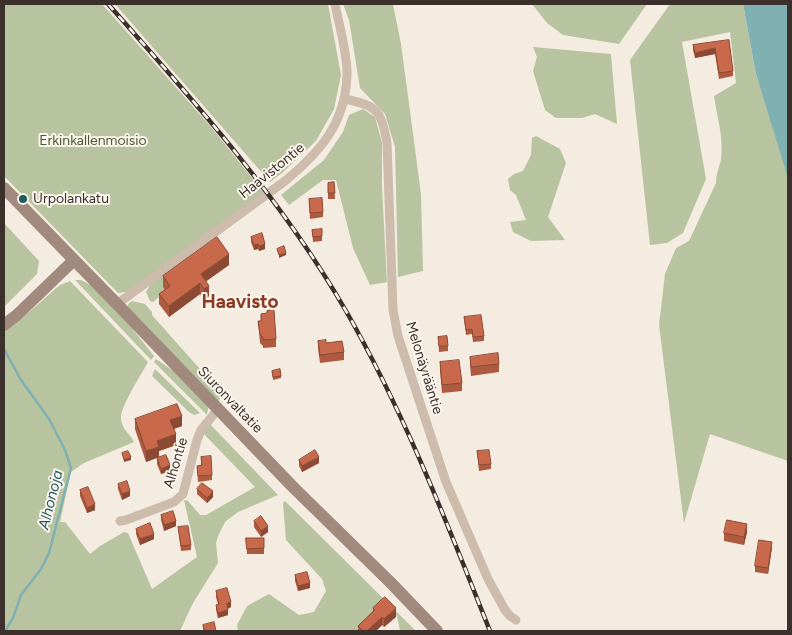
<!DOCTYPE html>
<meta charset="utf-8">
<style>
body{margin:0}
#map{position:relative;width:792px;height:635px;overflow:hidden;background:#f4ebe1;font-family:Figtree,sans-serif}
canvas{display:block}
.frame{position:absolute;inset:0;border:5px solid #3b302b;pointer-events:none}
</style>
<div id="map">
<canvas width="792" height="635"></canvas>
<div class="frame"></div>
</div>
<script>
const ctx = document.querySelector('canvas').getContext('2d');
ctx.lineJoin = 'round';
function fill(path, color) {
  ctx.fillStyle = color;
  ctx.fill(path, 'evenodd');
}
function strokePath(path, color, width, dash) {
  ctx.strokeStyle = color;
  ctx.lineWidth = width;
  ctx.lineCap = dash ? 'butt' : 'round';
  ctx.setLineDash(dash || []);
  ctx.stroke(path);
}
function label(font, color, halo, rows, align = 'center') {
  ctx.font = font + ' Figtree,sans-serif';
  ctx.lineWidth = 4;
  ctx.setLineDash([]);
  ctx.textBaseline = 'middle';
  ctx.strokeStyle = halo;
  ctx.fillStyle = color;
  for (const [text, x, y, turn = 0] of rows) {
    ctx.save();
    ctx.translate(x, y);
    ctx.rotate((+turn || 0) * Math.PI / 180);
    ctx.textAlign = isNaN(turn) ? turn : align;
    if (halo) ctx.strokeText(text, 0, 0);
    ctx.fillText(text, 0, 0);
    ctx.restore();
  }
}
fill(new Path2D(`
 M4,4h98l109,123 53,66 -137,99 -9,1 -114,-117z
 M115,4h213l13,71 -7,34 -18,32 -34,32 -12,9z
 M343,4h50l8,40 20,150 2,77 -25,6 -3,-130 -10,-33 -25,-26 -11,-68z
 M532,4h115l-28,40 -56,-9 -16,-12z
 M670,4h73l13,70 32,99v288l-78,-27 -26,89 -25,-198 6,-51 11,-26 13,-7 27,-58c0,-9 3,-15 5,-23 3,-21 -4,-44 -7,-64l22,-13 -6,-51 -48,10 24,137 -23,54 -16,10 -17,2 -20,-185z
 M533,47l78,7 6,70 -22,-10 -13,4h-26l-11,-8 -12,-39 4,-14z
 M363,109l12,8 7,26v44l5,95 -17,3 -17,-37 -17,-68h-13l-34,25 -8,-10 43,-35 19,-28 6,-17z
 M536,136l24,13 6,14 -18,54 17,23 -34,1 -18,-9 -3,-10 16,-2 -10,-25 -6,-5 -2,-11 6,-5 9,-3 8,-16 1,-17z
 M4,223l35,38 -2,13 -33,33z
 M218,238l4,6 -1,3 -68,55 -3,-1 -4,-9 5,-8 64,-45z
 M75,280h6l11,6 39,41 23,29 -3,4z
 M70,281l78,81c-6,11 -28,46 -27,56 0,10 9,16 13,24l-50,21 -13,9 -11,50h5l25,32 10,-8 24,-14 4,1 24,56 45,-32 -13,-57 4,1 12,14h6l49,-28 -52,-54 7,-9 68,71 -40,17 -13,10 -7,14 -2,7 2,20 -25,40 -13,28h-176v-299l15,-11 35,-31 6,-5z
 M132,301l13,3 7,8v3l71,80 -6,8 -89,-95v-4z
 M156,359l19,13 32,32 1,5 -1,6 -53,-53z
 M155,369l45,44 -6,2 -5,-3 -37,-36z
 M285,501l131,130h-16l-3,-15 -13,-12 -27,27h-119l-1,-6 10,-19 22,-12 30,21 15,-3 12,-21 -4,-12 -36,-39 -3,-37z`), '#b8c4a0');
fill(new Path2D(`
 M743,4h45v174l-32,-104z`), '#7fb0b2');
strokePath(new Path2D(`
 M4,349l17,31 28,39 16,31 6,18 -22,85 -8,16 -20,26 -8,23 -8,13`), '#7fb0b2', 2.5);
strokePath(new Path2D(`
 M344,99c33,6 37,11 43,44l6,167 5,26 48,146 42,97 17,31 5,6 6,4
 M117,304l168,-123c35,-29 60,-57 62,-105 1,-21 -8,-51 -12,-72
 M120,521l6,-1 48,-18 9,-8 14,-54 4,-10 17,-21`), '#cdbbac', 9);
strokePath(new Path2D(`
 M4,188l113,116 176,183 98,96 46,48
 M4,325l13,-10 57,-55`), '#a18a7d', 12);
const rail = new Path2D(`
 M108,4c86,97 173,194 238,307 58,101 101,212 144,320`);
strokePath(rail, '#3b302b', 4.5);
strokePath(rail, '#fbf5ee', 2.5, [8]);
fill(new Path2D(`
 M729,40l4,31v5l-14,3 -4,-25 -20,4 -2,-8v-5z
 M334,182l1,17h-7v-16z
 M309,199l14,13v5l-13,2z
 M312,230l10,6v5l-9,1z
 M251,237l14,12 -6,2 -1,-2 -4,1 -3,-8z
 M229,265l-23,16 3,15 -5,4 -4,-6 -31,23 -10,-13v-10l6,-4 -2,-3v-11z
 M261,314l15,25v8l-13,1v-2l-3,-3 -2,-22h3z
 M464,317l20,19v5l-11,1 -1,-8 -6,1z
 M438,337l10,9v5l-9,1z
 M318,341l8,2 18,9v8l-24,3 -2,-14z
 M470,357l29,7v8l-28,4 -1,-11z
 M440,362l22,21v8l-20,2 -2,-23z
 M272,371l9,5v2l-8,2z
 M135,419l47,7 -8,3 2,16 -17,6v6l-13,5 -11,-33z
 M477,451l14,13v5l-12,2z
 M201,457l11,18v5l-14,2 -1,-16 4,-1z
 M157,458l13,13 -9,3 -4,-10z
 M299,460l20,3 -17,9 -3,-6z
 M118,484l12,12 -8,4 -4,-11z
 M197,489l16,8 -6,6 -10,-9z
 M80,490l15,20 -8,3 -7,-17z
 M161,515l15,11 -12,5 -3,-11z
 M254,521l14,11 -7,5 -7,-10z
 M178,527l13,18v5l-10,1z
 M136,529l18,10 -14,6 -4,-11z
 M747,532l-3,13 -20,-4v-8z
 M246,538h18v16h-17z
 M772,547l-4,27 -13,-2v-6z
 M295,575l15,13 -12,3 -3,-10z
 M216,591l15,16 -3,1v7l-10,3 -2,-8v-5l2,-1 -2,-7z
 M373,608l23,9 -12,10 -2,-2 -6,6h-18v-5l15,-15z`), '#ac5a40');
fill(new Path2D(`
 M715,48v6l-20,4v-5z
 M258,244v5l-4,1v-5z
 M265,244v5l-6,2v-5z
 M286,253v2l-7,3v-3z
 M229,254v11l-28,20v-11z
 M200,283v11l-31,23v-11z
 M209,286v10l-5,4v-11z
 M182,416v10l-12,4v-10z
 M176,434v11l-17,6v6l-13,5v-11l11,-10z
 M131,457v3l-7,2v-2z
 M319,457v6l-17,9v-6z
 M170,465v6l-9,3v-5z
 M130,491v5l-8,4v-6z
 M213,491v6l-6,6v-5z
 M95,504v6l-8,3v-5z
 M176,521v5l-12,5v-6z
 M747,524v8l-3,13v-8z
 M268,526v6l-7,5v-6z
 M154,534v5l-14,6v-6z
 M772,542v5l-4,27v-6z
 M310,583v5l-12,3v-5z
 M231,602v5l-4,2v-6z
 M396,608v9l-12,10v-8z
 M228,610v5l-10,3v-5z
 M382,617v8l-6,6h-9z`), '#8c4a34');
const building = new Path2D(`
 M729,40l4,31 -14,2 -4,-25 -20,5 -2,-8z
 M334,182l1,11h-7v-10z
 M322,198l1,14 -13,1 -1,-14z
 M322,229v7l-9,1 -1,-7z
 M262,233l3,11 -6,2 -1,-2 -4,1 -3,-8z
 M217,237l12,17 -28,20 8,12 -5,3 -4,-6 -31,23 -10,-12 11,-8 -7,-10z
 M284,246l2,7 -7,2 -2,-6z
 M274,310l2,29 -13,1v-3l-3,-2 -2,-14h3v-7l6,-1v-2z
 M481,315l3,21 -11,1 -1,-8 -6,1 -2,-13z
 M447,336l1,10h-9l-1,-9z
 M326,340v3l16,-2 2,11 -24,3 -2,-14z
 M498,353l1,11 -28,3 -1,-10z
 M459,360l3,23 -20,2 -2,-23z
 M280,369l1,7 -8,1 -1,-6z
 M177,404l5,12 -12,4 6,14 -19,7 2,6 -13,4 -11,-32z
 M315,450l4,7 -17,9 -3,-6z
 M489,450l2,14 -12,1 -2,-14z
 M128,451l3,6 -7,3 -2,-7z
 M166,455l4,10 -9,4 -4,-11z
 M211,456l1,19 -14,1 -1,-10 5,-1 -1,-8z
 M127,481l3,10 -8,3 -4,-10z
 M202,483l11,8 -6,7 -10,-9z
 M88,487l7,17 -8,4 -7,-18z
 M173,511l3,10 -12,4 -3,-10z
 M261,516l7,10 -7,5 -7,-10z
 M727,520l20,4 -3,13 -20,-4z
 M150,523l4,11 -14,5 -4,-10z
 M188,526l3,19 -10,1 -3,-19z
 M246,538h18v10l-17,1z
 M759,540l13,2 -4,26 -13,-2z
 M307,572l3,11 -12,3 -3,-11z
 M227,588l4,14 -4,1 1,7 -10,3 -2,-8 3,-1 -3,-13z
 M385,597l11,11 -12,11 -2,-2 -15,14h-4l-5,-5 17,-16 -2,-2z
 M214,622l2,9h-12l-1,-6z`);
fill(building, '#c8694b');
strokePath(building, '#8c4a34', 1);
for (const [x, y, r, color] of [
 [23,199,5,"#1f5a5e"]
]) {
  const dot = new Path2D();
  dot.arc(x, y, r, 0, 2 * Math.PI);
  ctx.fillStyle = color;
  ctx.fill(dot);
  strokePath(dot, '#fbf5ee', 2);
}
label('14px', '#4a5a2e', '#fbf5ee', [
 ["Erkinkallenmoisio",93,141]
]);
label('14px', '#3b302b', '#fbf5ee', [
 ["Haavistontie",272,171,-39],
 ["Melonäyrääntie",424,368,73],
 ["Siuronvaltatie",230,400,46],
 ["Alhontie",176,463,-73]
]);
label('14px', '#3b302b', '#fbf5ee', [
 ["Urpolankatu",33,199]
], 'left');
label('italic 15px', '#1f5a5e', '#fbf5ee', [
 ["Alhonoja",51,500,-76]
]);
label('bold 19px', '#8c3b22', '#fbf5ee', [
 ["Haavisto",240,302]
]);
</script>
